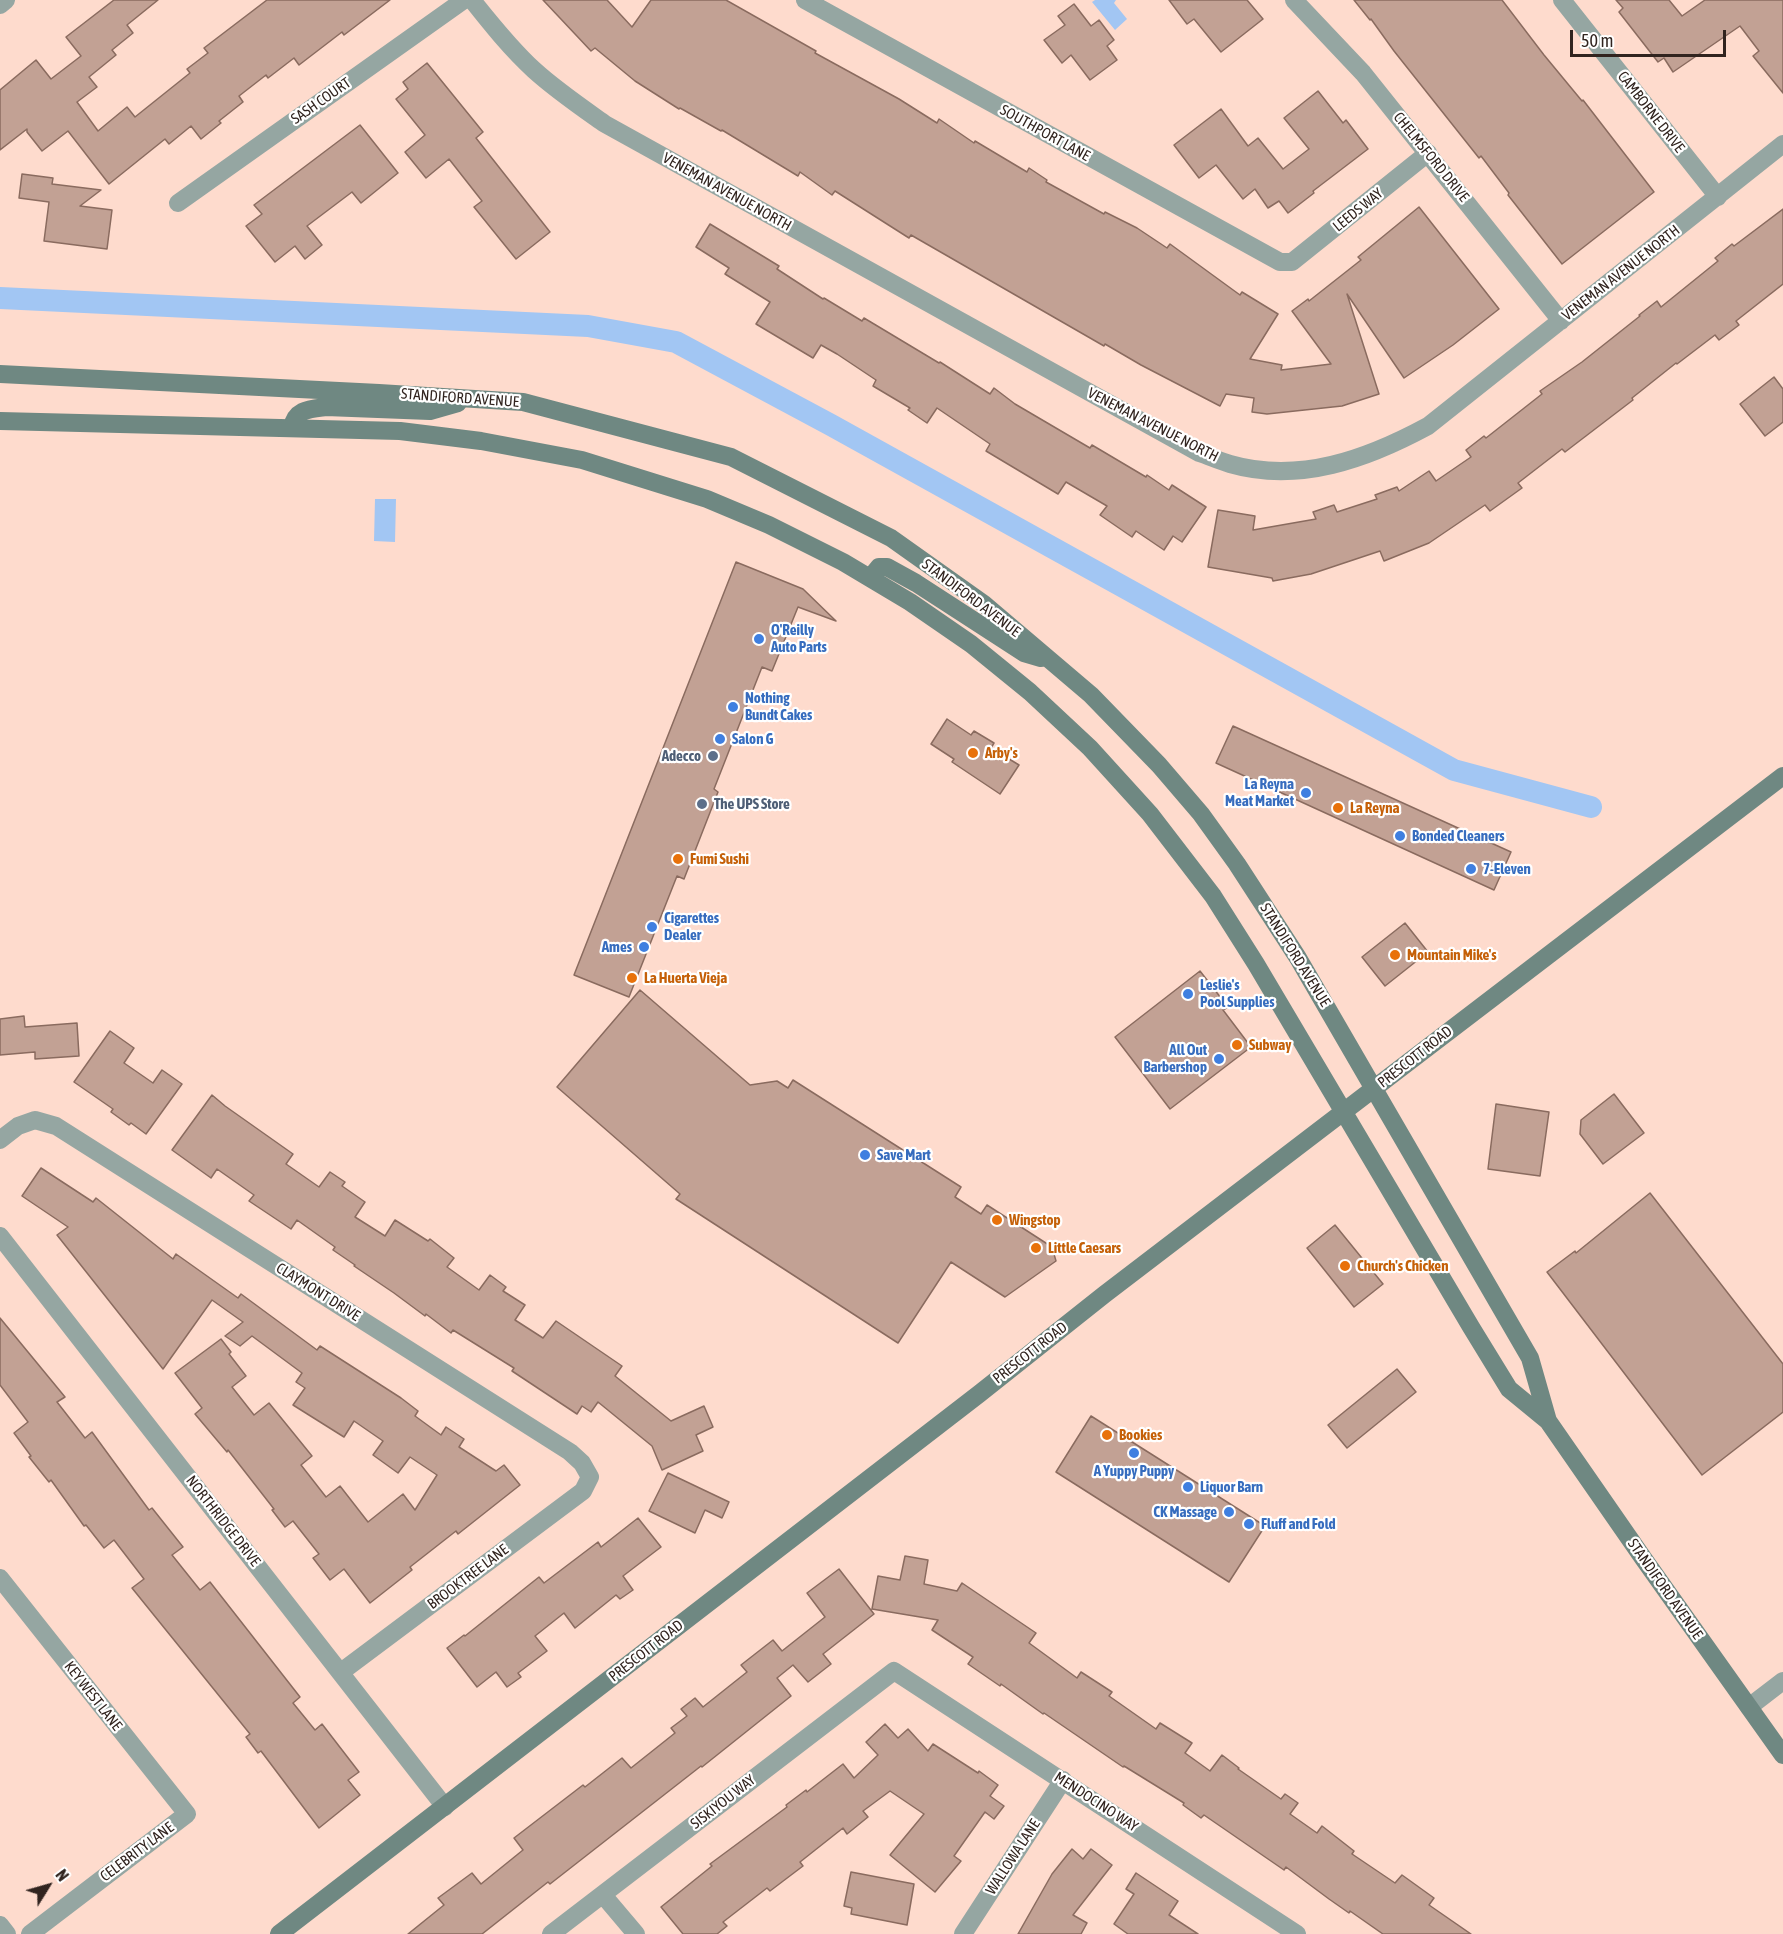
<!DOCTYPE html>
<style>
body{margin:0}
#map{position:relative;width:1783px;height:1934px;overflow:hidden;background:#fedbcd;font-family:"Asap Condensed",sans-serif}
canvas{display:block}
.north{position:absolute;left:18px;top:1856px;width:60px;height:60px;-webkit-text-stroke:4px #fff;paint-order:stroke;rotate:53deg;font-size:16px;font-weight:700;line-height:24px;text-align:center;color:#31241f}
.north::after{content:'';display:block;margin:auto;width:21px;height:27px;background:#31241f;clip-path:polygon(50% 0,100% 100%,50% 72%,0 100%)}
.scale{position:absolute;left:1570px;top:30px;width:156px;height:27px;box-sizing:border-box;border:3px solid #31241f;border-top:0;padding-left:8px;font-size:18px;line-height:21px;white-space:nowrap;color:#31241f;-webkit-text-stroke:4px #fff;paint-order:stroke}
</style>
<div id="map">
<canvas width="1783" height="1934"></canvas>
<div class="north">N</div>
<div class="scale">50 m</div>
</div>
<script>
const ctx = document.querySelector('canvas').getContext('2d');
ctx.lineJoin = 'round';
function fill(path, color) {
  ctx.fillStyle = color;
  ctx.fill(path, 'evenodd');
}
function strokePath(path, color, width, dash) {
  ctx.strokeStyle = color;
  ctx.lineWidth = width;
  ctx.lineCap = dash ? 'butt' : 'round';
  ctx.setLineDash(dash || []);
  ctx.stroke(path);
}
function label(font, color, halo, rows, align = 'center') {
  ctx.font = font + ' "Asap Condensed",sans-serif';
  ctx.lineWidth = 4.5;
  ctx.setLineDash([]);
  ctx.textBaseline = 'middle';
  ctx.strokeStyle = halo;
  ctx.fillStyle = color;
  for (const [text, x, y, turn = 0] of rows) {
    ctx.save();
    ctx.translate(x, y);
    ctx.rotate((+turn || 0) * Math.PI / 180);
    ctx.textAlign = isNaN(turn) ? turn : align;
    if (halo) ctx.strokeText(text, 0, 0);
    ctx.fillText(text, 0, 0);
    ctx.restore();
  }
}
fill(new Path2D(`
 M1095,0h21l-2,3 13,16 -12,11 -23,-28z
 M375,499h21l-1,43 -21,-1z`), '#a2c6f3');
strokePath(new Path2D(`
 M0,298l588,28 88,16 155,83 623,345 137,37`), '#a2c6f3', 22);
const building = new Path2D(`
 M114,0h44l-31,25 6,8 -21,17 4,5 -27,22 8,10 -20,15 21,29 29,-24 8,10 55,-44 -3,-4 21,-16 -4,-5 63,-48h123l-46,35 -2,-3 -43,33 -5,-7 -26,20 -2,-3 -27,21 4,6 -24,19 2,2 -20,16 -10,-13 -22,18 -4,-5 -56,45 -41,-53 -26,20 -15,-19v-3l-27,21v-60l36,-30 15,19 30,-23 -15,-19z
 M543,0h64l25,27 19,-27h75l90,51 -1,2 84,46 38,24 2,-4 35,24 1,-2 52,31 2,-4 18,12 -1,2 58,32 1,-2 32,16 30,20 3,-4 70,51 2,-3 36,22 -28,45 32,6 -1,5 50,-6 -39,-53 16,-12 1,2 52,-41 -3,-3 61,-50 80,102 -46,36 -49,33 -57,-84 32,100 -37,12 -75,8 -15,-2 2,-14 -28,-4 -6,12 -79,-41 -36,-21 -1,2 -193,-111 -2,3 -74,-47 -3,4 -32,-23 -2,4 -76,-46 -1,1 -41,-23 -1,1 -44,-28 -40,-33 -4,3z
 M1169,0h78l16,19 -42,33 -27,-33 -7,5z
 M1354,0h148l42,55 38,46 1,-1 71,92 -92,72 -54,-69 1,-2 -28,-37 -2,2 -85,-107 -23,-32 -1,1z
 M1616,0h53l13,16 23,-16h78v93l-30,-37 6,-5 -19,-25 -67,46 -9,-14 -6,4 -39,-50 4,-4z
 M1074,4l17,22 8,-6 15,20 -7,6 10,14 -27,20 -19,-25 -9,8 -18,-23 21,-15 -7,-9z
 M427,63l56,69 -7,6 74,94 -34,27 -42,-52 8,-6 -33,-42 -23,19 -21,-26 20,-17 -29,-36 12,-10 -5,-7z
 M1318,91l25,32 3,-3 22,29 -55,42 1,2 -26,20 -9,-12 -11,7 -13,-19 -12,10 -27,-34 -17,13 -25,-33 47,-36 27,37 10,-8 25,31 26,-20 -25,-31z
 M360,125l38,48 -37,30 -9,-11 -45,34 15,19 -17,14 -10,-13 -20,16 -29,-36 16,-12 -8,-9z
 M22,174l31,4 -1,6 49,6 -21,16 32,4 -5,39 -63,-8 5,-39 -30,-4z
 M1783,209v75l-47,37 3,4 -20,15 -4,-5 -38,29 -1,-1 -44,35 1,2 -68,52 -3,-3 -44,34 4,5 -32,23 -5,-6 -56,38 -45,18 -4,-10 -69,23 -38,7 -1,-3 -64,-11 10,-57 37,6 -2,14 63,-11 -3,-7 21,-7 3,7 40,-13 -2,-4 22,-8 2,4 30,-20 7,10 35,-24 -5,-7 18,-14 2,2 56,-44 -2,-3 42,-29 58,-46 -1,-1 18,-14 4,6 57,-46 -3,-3 17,-14 2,2z
 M710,224l69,42 -2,3 46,30 1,-1 38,23 2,-3 75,45 1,-1 50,32 4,-6 21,16 75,44 2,-3 54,32 1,-2 22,15 3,-5 34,22 -24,35 -9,-6 -9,14 -28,-19 -4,6 -32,-22 7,-9 -41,-24 -8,12 -72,-43 4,-7 -53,-36 -10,15 -19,-13 2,-2 -37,-22 3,-6 -39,-26 -16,-9 -8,13 -57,-34 14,-22 -45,-28 4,-6 -33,-21z
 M1774,377l9,12v33l-18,14 -25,-32z
 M736,562l67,27 33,32 -38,-14 -26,64 -10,-4 -48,122 4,3 -34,87 -7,-3 -48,121 -55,-22z
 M947,719l24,16 3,-4 20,12 -3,5 28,17 -19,29 -48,-32 2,-3 -23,-15z
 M1233,726l278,126 -17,38 -278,-127z
 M1405,923l23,29 -43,34 -23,-29z
 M1200,971l28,36 -5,3 28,37 -81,62 -55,-72z
 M640,990l110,95 27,-4 11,7 5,-8 168,107 -6,10 26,17 6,-9 65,42 4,14 -51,36 -54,-35 -53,81 -222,-144 4,-5 -123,-107z
 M24,1016l1,11 52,-4 2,33 -44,3v-7l-35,3v-36z
 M110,1031l24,17 -10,15 29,20 9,-13 20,14 -36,50 -15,-11 -2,2 -18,-13 2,-3 -39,-27z
 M1614,1094l30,39 -41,31 -23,-30 1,-14z
 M212,1095l13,11 68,48 -7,10 33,23 11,-15 15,10 -3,4 23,16 -10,15 30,19 10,-16 33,21 2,-2 24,19 -7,9 32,23 11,-15 16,12 -3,4 22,14 -10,15 28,18 13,-17 66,45 -7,10 56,45 33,-15 9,21 -17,8 7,16 -41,19 -10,-24 -54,-44 -7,10 -9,-6 -5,8 -65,-43 2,-3 -61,-38 -2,3 -25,-19 -1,2 -31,-23 -40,-27 1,-1 -22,-15 2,-3 -38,-27 -6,9 -42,-28 5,-6 -37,-26 -6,9 -39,-28z
 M1496,1104l53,8 -9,64 -52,-7z
 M41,1168l52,34 3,-4 77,61 3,-5 62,44 3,-4 76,56 3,-4 81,52 17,13 -3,5 26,19 5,-8 18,12 -5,8 37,24 8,-6 16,20 -62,49 -2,-3 -46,36 2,3 -42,33 -26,-34 -14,11 -17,-22 6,-4 -26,-33 -8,6 -13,-17 2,-1 -46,-59 -1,2 -32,-38 7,-6 -27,-35 46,-34 10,13 -2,2 17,22 -14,11 22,28 15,-12 43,53 -11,9 25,32 14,-11 28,36 35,-28 12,16 22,-35 -27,-18 -12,16 -25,-18 10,-14 -29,-20 -10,16 -51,-32 12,-17 -9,-6 6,-9 -50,-37 -12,10 -15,-10 18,-14 -31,-22 -49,69 -106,-134 11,-8 -46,-31z
 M1650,1193l133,171v48l-81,63 -155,-203 28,-21 1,2z
 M1335,1225l48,59 -29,23 -47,-59z
 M0,1318l65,79 -8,5 28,36 7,-6 57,78 3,-2 31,39 -11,8 28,35 10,-8 90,115 -7,6 22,27 7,-6 37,48 -11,8 12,15 -41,33 -58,-77 -3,2 -12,-16 4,-3 -118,-146 12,-9 -30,-39 -10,8 -18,-23 -2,1 -33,-46 -2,2 -20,-25 2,-1 -17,-23 14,-11 -28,-37z
 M1397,1369l19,23 -69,56 -19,-23z
 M1091,1416l174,110 -36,56 -173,-110z
 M668,1473l61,29 -7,16 -17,-8 -10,23 -46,-22z
 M638,1518l23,29 -38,29 10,14 -13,9 -4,-4 -41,33 -11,-15 -29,23 12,15 -29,22 3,4 -14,10 -11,-15 -19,15 -30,-39 17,-13 1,1 74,-59 5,6 54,-41 3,5z
 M905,1556l23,4 -4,24 33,7 5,-8 74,50 -7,10 48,35 4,-6 31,20 -3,4 47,33 4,-6 32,20 -7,10 25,18 12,-16 17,13 -1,1 43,30 4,-5 13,9 -8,11 27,19 5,-7 32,25 -2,3 43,29 7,-8 32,23 -5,7 42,29h-88l-33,-23 -1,2 -20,-14 -43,-32 -2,3 -80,-55 -3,3 -18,-13 1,-2 -60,-37 -1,1 -79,-54 -1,1 -42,-30 -1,2 -32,-22 5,-7 -41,-27 6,-10 -66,-11 6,-33 22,4z
 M839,1569l35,45 -51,40 8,10 -23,18 -15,-17 -16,13 14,18 -89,71 -1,-1 -151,118 -2,-2 -66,52h-74l36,-29 -6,-7 34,-25 9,11 42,-34 -9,-12 69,-53 2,2 37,-29 9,10 44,-35 -4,-5 16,-12 -6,-7 14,-11 8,9 44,-35 -6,-7 32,-25 9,11 43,-34 -18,-24z
 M885,1724l13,14 10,-9 20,22 5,-7 45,29 1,-2 19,14 -8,11 14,10 -10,13 -9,-7 -31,44 7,5 -26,31 -45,-37 34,-41 -34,-23 -27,20 5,6 -21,17 -4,-6 -43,34 3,4 -33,25 -3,-3 -44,34 4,4 -10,8h-34l-22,-27 51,-41 -2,-2 77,-57 -1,-2 20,-15 1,2 36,-28 11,14 24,-23 -12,-13z
 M1072,1849l11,10 8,-10 21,16 -39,50 14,8 -6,11h-63l34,-60z
 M851,1872l63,12 -7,41 -56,-11 1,-6 -8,-2z
 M1136,1873l42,28 -9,14 29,19h-70l-14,-10 20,-30 -8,-5z`);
fill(building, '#c2a194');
strokePath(building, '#8a6b5f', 1.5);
strokePath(new Path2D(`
 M472,0c19,24 39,49 62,70 22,20 47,37 71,54l594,329c10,3 20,8 31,11 69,20 137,-5 198,-38l355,-282
 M805,0l475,262h12l136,-109
 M1294,0l69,73 198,248
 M1562,0l156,197
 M0,5l6,-5
 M178,203l286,-203
 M0,1140l18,-14 17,-6 21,6 514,326 12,11 8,14 -7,14 -242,181
 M0,1236l445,571
 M0,1578l187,236 -157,120
 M1749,1707l34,-26
 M603,1895l33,39
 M0,1925l7,9
 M551,1934l343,-263 403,263
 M963,1934l100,-154`), '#95a6a2', 18);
strokePath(new Path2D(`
 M0,374l379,19 144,9 208,55 160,81 93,66 107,91 68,70 42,49 36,50 61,94 232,400 18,63
 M0,421l400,10 81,10 101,19 125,39 62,26 74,37 67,40 61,42 59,48 60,56 60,66 63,82 43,68 215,363 38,62 39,32 95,137 140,197
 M292,428c3,-19 18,-19 34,-21l104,4 28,-8
 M870,578l9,-11h8l29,16 108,70 17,5
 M279,1934l700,-540 126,-100 678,-518`), '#6f8882', 18);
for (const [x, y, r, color] of [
 [759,639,6,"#3f7fe0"],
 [733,707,6,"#3f7fe0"],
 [720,739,6,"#3f7fe0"],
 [973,753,6,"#e8710a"],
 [713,756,6,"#5c6f8a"],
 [1306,793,6,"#3f7fe0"],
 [702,804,6,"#5c6f8a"],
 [1338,808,6,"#e8710a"],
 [1400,836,6,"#3f7fe0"],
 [678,859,6,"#e8710a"],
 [1471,869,6,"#3f7fe0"],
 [652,927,6,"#3f7fe0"],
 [644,947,6,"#3f7fe0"],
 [1395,955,6,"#e8710a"],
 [632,978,6,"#e8710a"],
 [1188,994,6,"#3f7fe0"],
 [1237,1045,6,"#e8710a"],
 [1219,1059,6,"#3f7fe0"],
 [865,1155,6,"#3f7fe0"],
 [997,1220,6,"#e8710a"],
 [1036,1248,6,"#e8710a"],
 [1345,1266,6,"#e8710a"],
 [1107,1435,6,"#e8710a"],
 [1134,1453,6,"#3f7fe0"],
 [1188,1487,6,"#3f7fe0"],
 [1229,1512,6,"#3f7fe0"],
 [1249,1524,6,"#3f7fe0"]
]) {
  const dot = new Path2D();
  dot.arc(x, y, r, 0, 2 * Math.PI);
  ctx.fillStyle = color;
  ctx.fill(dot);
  strokePath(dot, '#fff', 2);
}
label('15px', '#31241f', '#fff', [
 ["SASH COURT",321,101,-35],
 ["CAMBORNE DRIVE",1651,112,52],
 ["SOUTHPORT LANE",1045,133,29],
 ["CHELMSFORD DRIVE",1431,157,51],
 ["VENEMAN AVENUE NORTH",727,192,29],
 ["LEEDS WAY",1358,210,-39],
 ["VENEMAN AVENUE NORTH",1621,273,-38],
 ["STANDIFORD AVENUE",460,398,4],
 ["VENEMAN AVENUE NORTH",1153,425,27],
 ["STANDIFORD AVENUE",971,598,37],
 ["STANDIFORD AVENUE",1295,955,58],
 ["PRESCOTT ROAD",1415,1057,-38],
 ["CLAYMONT DRIVE",318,1292,32],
 ["PRESCOTT ROAD",1030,1353,-38],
 ["NORTHRIDGE DRIVE",223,1521,52],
 ["BROOKTREE LANE",468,1577,-37],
 ["STANDIFORD AVENUE",1665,1589,55],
 ["PRESCOTT ROAD",646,1651,-38],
 ["KEY WEST LANE",93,1696,52],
 ["SISKIYOU WAY",723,1802,-38],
 ["MENDOCINO WAY",1096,1802,33],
 ["CELEBRITY LANE",137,1852,-37],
 ["WALLOWA LANE",1013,1857,-57]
]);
label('bold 15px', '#366cbe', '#fff', [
 ["O'Reilly",771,630],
 ["Auto Parts",771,647],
 ["Nothing",745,698],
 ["Bundt Cakes",745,715],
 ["Salon G",732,739],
 ["La Reyna",1294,784,"right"],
 ["Meat Market",1294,801,"right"],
 ["Bonded Cleaners",1412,836],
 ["7-Eleven",1483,869],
 ["Cigarettes",664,918],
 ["Dealer",664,935],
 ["Ames",632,947,"right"],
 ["Leslie's",1200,985],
 ["Pool Supplies",1200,1002],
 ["All Out",1207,1050,"right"],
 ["Barbershop",1207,1067,"right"],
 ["Save Mart",877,1155],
 ["A Yuppy Puppy",1134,1471,"center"],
 ["Liquor Barn",1200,1487],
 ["CK Massage",1217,1512,"right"],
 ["Fluff and Fold",1261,1524]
], 'left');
label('bold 15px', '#c56008', '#fff', [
 ["Arby's",985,753],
 ["La Reyna",1350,808],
 ["Fumi Sushi",690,859],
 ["Mountain Mike's",1407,955],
 ["La Huerta Vieja",644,978],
 ["Subway",1249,1045],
 ["Wingstop",1009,1220],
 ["Little Caesars",1048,1248],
 ["Church's Chicken",1357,1266],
 ["Bookies",1119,1435]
], 'left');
label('bold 15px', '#4e5e75', '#fff', [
 ["Adecco",701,756],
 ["The UPS Store",714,804,"left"]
], 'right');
</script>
